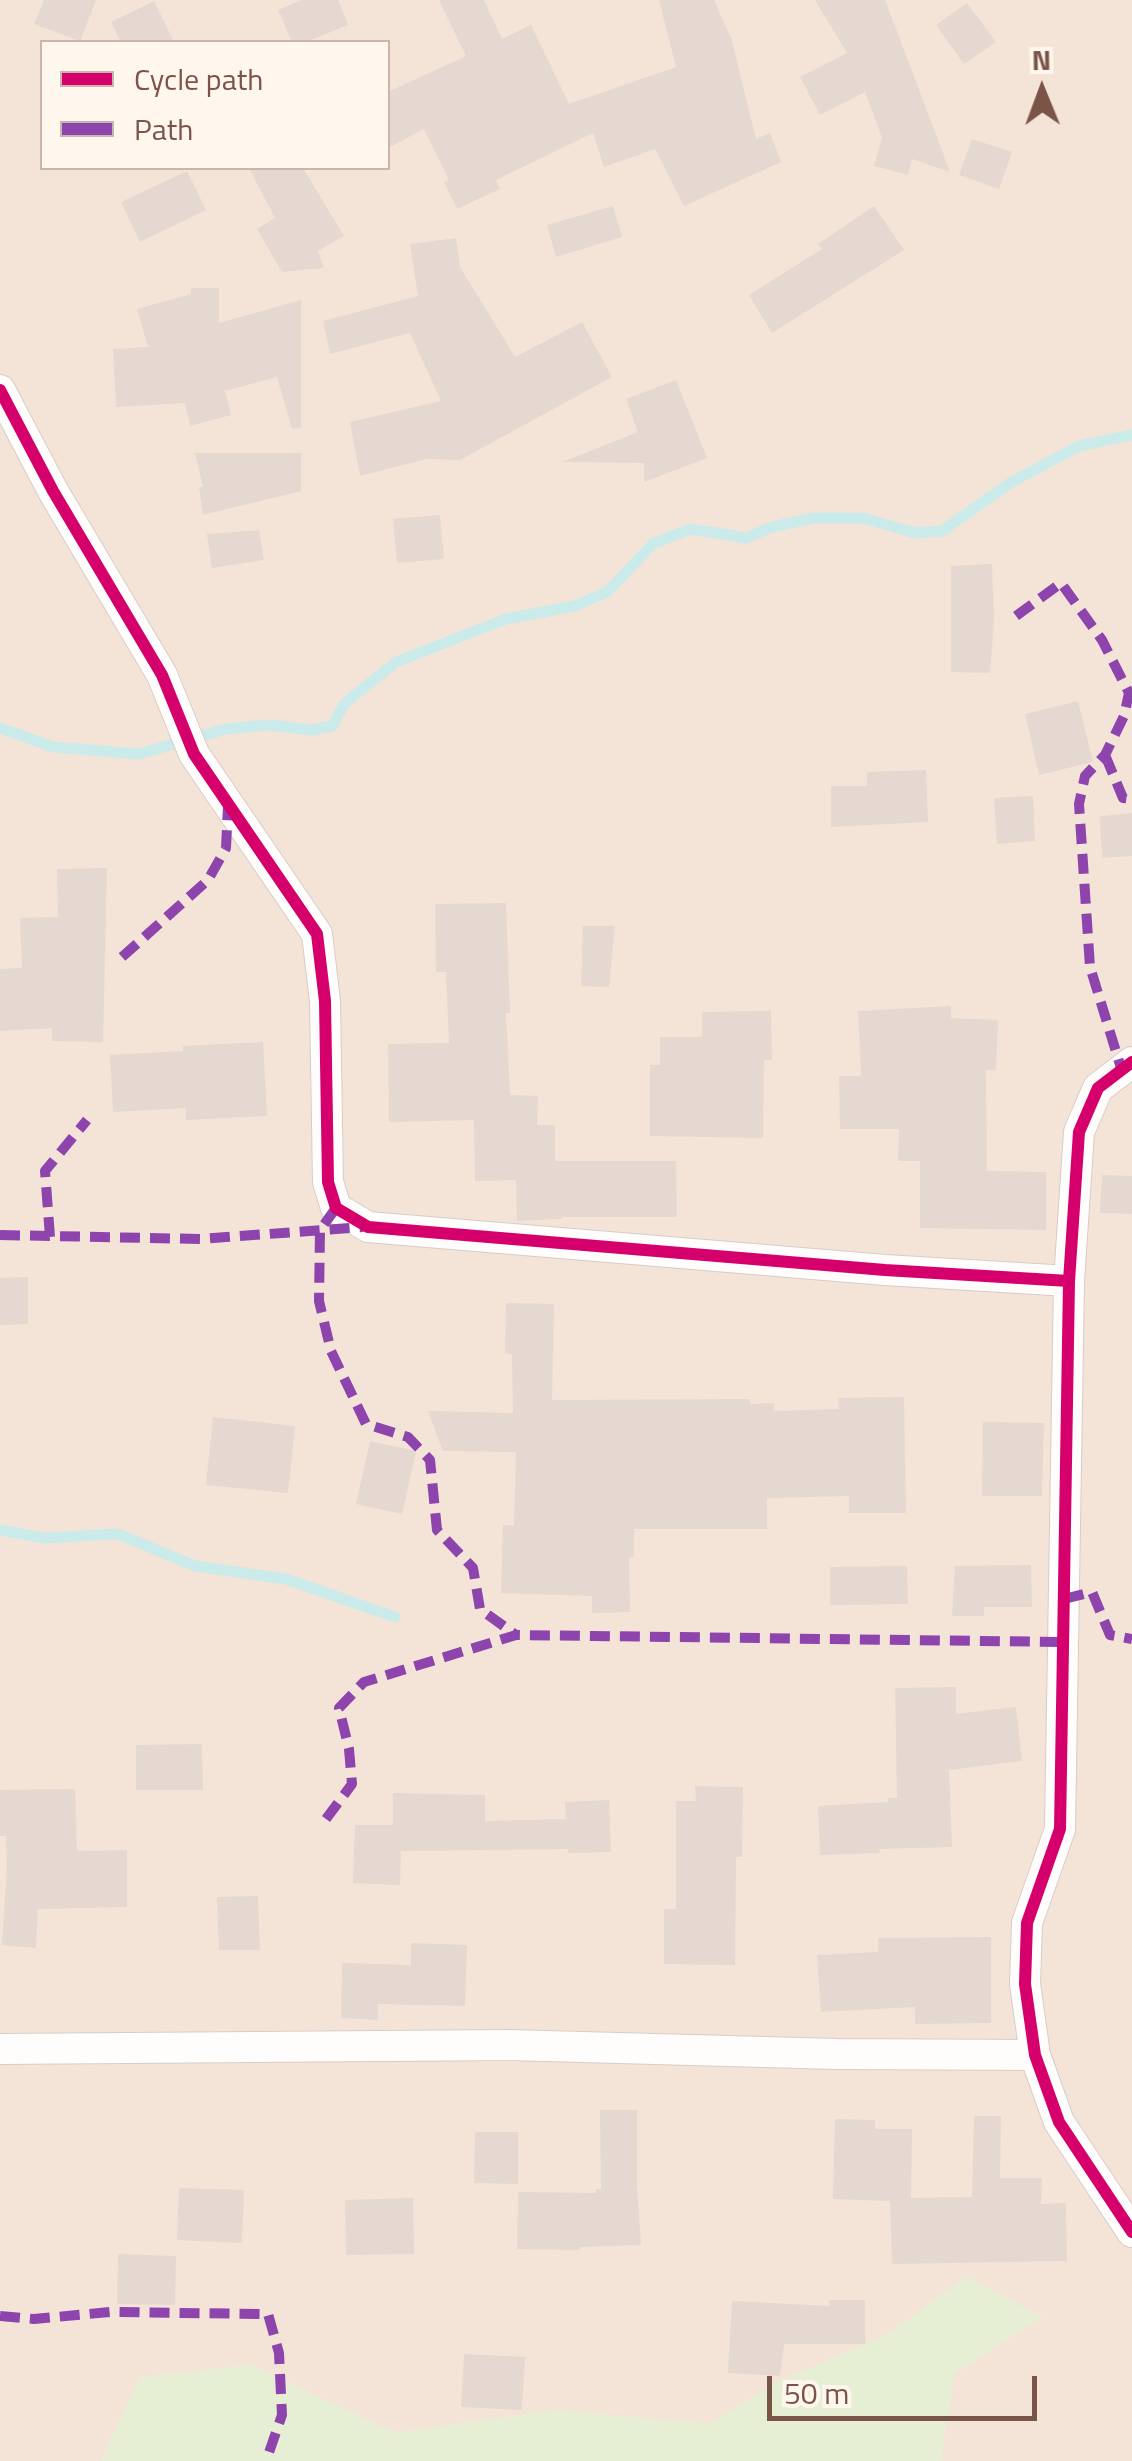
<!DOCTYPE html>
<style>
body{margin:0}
#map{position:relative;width:1132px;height:2461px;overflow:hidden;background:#f8f1ea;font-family:"Titillium Web",sans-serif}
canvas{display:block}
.legend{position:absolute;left:40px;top:40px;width:350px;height:130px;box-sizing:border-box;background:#fff6ed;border:2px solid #cab5ab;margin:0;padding:12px 18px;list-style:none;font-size:30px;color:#7a5447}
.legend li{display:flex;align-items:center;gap:20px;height:50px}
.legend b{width:50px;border:2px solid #cab5ab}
.north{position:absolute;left:992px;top:40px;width:100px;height:100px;-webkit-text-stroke:8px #fff6ed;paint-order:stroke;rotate:359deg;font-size:28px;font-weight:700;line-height:40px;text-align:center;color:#7a5447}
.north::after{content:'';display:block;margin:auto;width:35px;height:45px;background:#7a5447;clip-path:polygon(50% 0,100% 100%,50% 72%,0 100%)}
.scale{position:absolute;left:767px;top:2376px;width:270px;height:45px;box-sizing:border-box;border:5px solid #7a5447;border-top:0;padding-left:12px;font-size:30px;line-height:35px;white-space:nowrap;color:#7a5447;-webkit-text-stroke:8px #fff6ed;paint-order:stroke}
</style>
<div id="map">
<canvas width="1132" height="2461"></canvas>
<ul class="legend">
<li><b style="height:12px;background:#d6006c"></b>Cycle path</li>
<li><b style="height:12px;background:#8e44ad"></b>Path</li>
</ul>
<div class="north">N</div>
<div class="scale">50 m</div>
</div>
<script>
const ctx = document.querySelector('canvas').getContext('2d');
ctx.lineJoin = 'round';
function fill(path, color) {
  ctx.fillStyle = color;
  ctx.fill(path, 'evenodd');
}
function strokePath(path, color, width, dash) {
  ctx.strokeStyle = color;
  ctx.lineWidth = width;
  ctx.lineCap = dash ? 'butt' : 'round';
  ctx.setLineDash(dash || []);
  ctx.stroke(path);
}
fill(new Path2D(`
 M0,0h1132v2461h-1132zM42,42h346v126h-346z`), '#f4e4d8');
fill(new Path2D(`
 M966,2277l76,40 -88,57 -13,87h-840l39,-84 111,-12 145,68 160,-23 154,14 67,-42 106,-45z`), '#e6efd3');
strokePath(new Path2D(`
 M0,728l53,19 86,7 87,-25 42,-4 44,5 20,-4 13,-23 51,-41 110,-43 69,-13 32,-14 47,-49 37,-14 55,9 26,-11 42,-9h49l52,15 27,-2 68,-48 69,-37 53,-11
 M0,1530l44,8 74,-4 77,32 91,13 109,38`), '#caebea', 11);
fill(new Path2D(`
 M44,0h52l-16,41 -46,-17z
 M302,0h36l10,25 -42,17h-14l-14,-32z
 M439,0h45l18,39 29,-14 38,79 107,-37 -17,-67h55l18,41 24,98 14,-6 11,29 -97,44 -29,-57 -51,18 -11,-34 -97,47 4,9 -43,20 -13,-27 5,-2 -25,-51 -36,19v-56l78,-36z
 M815,0h70l65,172 -38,-13 -4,16 -34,-9 8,-28 -17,-46 -45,23 -20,-38 47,-24z
 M154,1l20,41h-53l-10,-20z
 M967,3l29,39 -32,22 -28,-39z
 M972,139l40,13 -13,37 -40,-14z
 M249,168h54l41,68 -26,15 6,17 -42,4 -25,-43 18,-11z
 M187,171l19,39 -66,32 -19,-40z
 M613,206l9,31 -66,20 -9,-32z
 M874,206l30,44 -132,83 -23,-38 73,-46 -4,-5z
 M456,238l4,29 55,90 67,-35 30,55 -152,83 -33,-1 -67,17 -10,-54 91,-21 -31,-68 -80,21 -7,-33 95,-25 -8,-52z
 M191,288h28v35l82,-23v128l-9,1 -15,-52 -52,14 6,24 -41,11 -5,-23 -69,4 -3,-58 35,-2 -11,-38 54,-15z
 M676,380l31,78 -63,24v-19l-82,-1 76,-30 -12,-33z
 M195,453h106v38l-98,24 -4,-28h4z
 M440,515l4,44 -47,4 -4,-44z
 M259,530l5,30 -52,8 -5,-34z
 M992,564l2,58 -4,51 -39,-1v-106z
 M1078,701l15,61 -54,13 -14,-61z
 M926,770l2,52 -97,5v-41h36v-14z
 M1033,796l2,45 -38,3 -3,-46z
 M1132,813v43l-30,2 -2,-42z
 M107,868l-4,174 -51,-1v-13l-52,3v-62l22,-1 -2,-50 38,-1 -1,-48z
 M506,903l4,110h-4l4,82 28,1 -1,29h18v36h121l1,56h-115v2l-45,2 -1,-41 -41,1 -1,-61 -85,2 -1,-78 61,-1 -3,-71h-10l-1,-68z
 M583,926h32l-6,61 -28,-1z
 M951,1006v12l47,2 -2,50h-10l1,101 59,1v58l-126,-2v-67h-22l1,-32h-59l-1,-53h22l-3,-65z
 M771,1011l1,49h-8l-1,78 -113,-2v-71h10v-28h42v-25z
 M263,1042l4,74 -81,4v-12l-73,4 -3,-57 73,-4v-5z
 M1102,1175l30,1v38l-32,-1z
 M28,1277v47l-28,1v-47z
 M506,1303l48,1 -2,96 198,-1v5l24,-1v8l65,-2 -1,-11 66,-1 2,116h-57v-17l-82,2v31h-133v28h-5l1,55 -38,1v-17l-91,-3 2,-68 11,1 2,-74 -73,-1 -15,-40 85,2 -1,-59 -7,-1z
 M213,1417l82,9 -7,67 -82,-8z
 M983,1422l61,1 -2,73h-60z
 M370,1441l46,10 -14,63 -46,-10z
 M1031,1565l1,42h-48v9h-32l3,-50z
 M907,1566l1,38 -78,1v-38z
 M956,1687v27l60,-7 6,54 -73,9 3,77 -73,2 1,4 -60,2 -2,-49 70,-4v-4h9l-2,-110z
 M202,1744l1,46h-67v-45z
 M695,1786l48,1 -1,70h-6l-1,108 -71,-1v-55h12v-108h20z
 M75,1789l2,62 50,-1v57l-89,2 -2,39 -34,-3 5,-78 -1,-31h-6v-46z
 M393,1793l92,2v26l81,-2 -1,-17 44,-2 2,52 -43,1v-4l-167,2 -1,34 -47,-2 2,-58h38z
 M258,1896l2,54h-41l-2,-53z
 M991,1937v86l-76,1v-17l-94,5 -4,-57 61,-3v-14z
 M411,1943l56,2 -2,61 -87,-2v16l-37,-2 1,-55 69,2z
 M600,2110h37v78l4,57 -61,2v3l-63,-1 1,-57 78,1v-4h5z
 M974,2116h27l-1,62h42l-1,26 25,-1 1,58 -175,3 -2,-63 -57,-2 2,-80 40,1v9h37l-1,69 61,-1z
 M475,2132h43v52l-44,-1z
 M179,2188l65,2 -2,53 -65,-3z
 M413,2198l1,56 -68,1 -1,-55z
 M118,2254l58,2 -1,49 -58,-1z
 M829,2300h36v44h-81l-4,32 -52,-3 4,-72 97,5z
 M464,2354l61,3 -3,53 -61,-3z`), '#e5d8d1');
const street = new Path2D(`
 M0,390l53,101 109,184 32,79 123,180 8,67 3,181 8,26 32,19 517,43 184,11
 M1132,1062l-34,26 -19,44 -10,149 -9,548 -33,94 -2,61 10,71 24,67 73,110
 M0,2049l509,-4 328,9 198,1`);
strokePath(street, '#d7cdc7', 32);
strokePath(street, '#fefdfc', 30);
strokePath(new Path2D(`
 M1016,616l45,-33 41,57 27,53 -5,23 -19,39 -20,21 -6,28 11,163 31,101
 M1105,755l18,43 9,1
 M122,957l86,-77 18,-32 2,-42
 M336,1208l-16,22 -1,71 12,50 35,73 42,13 22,23 7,70 36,38 7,41 36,26
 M0,1235l200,4 163,-12
 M50,1237l-5,-66 42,-51
 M1064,1599l28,-7 18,43 22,4
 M326,1819l26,-35 -3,-35 -10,-41 25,-26 152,-47 548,7
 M0,2316l34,3 76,-7 158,2 11,39 3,62 -16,46`), '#8e44ad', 10, [20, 10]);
strokePath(new Path2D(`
 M0,390l53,101 109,184 32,79 123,180 8,67 3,181 8,26 32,19 517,43 184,11
 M1132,1062l-34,26 -19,44 -10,149 -9,548 -33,94 -2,61 10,71 24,67 73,110`), '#d6006c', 12);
</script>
